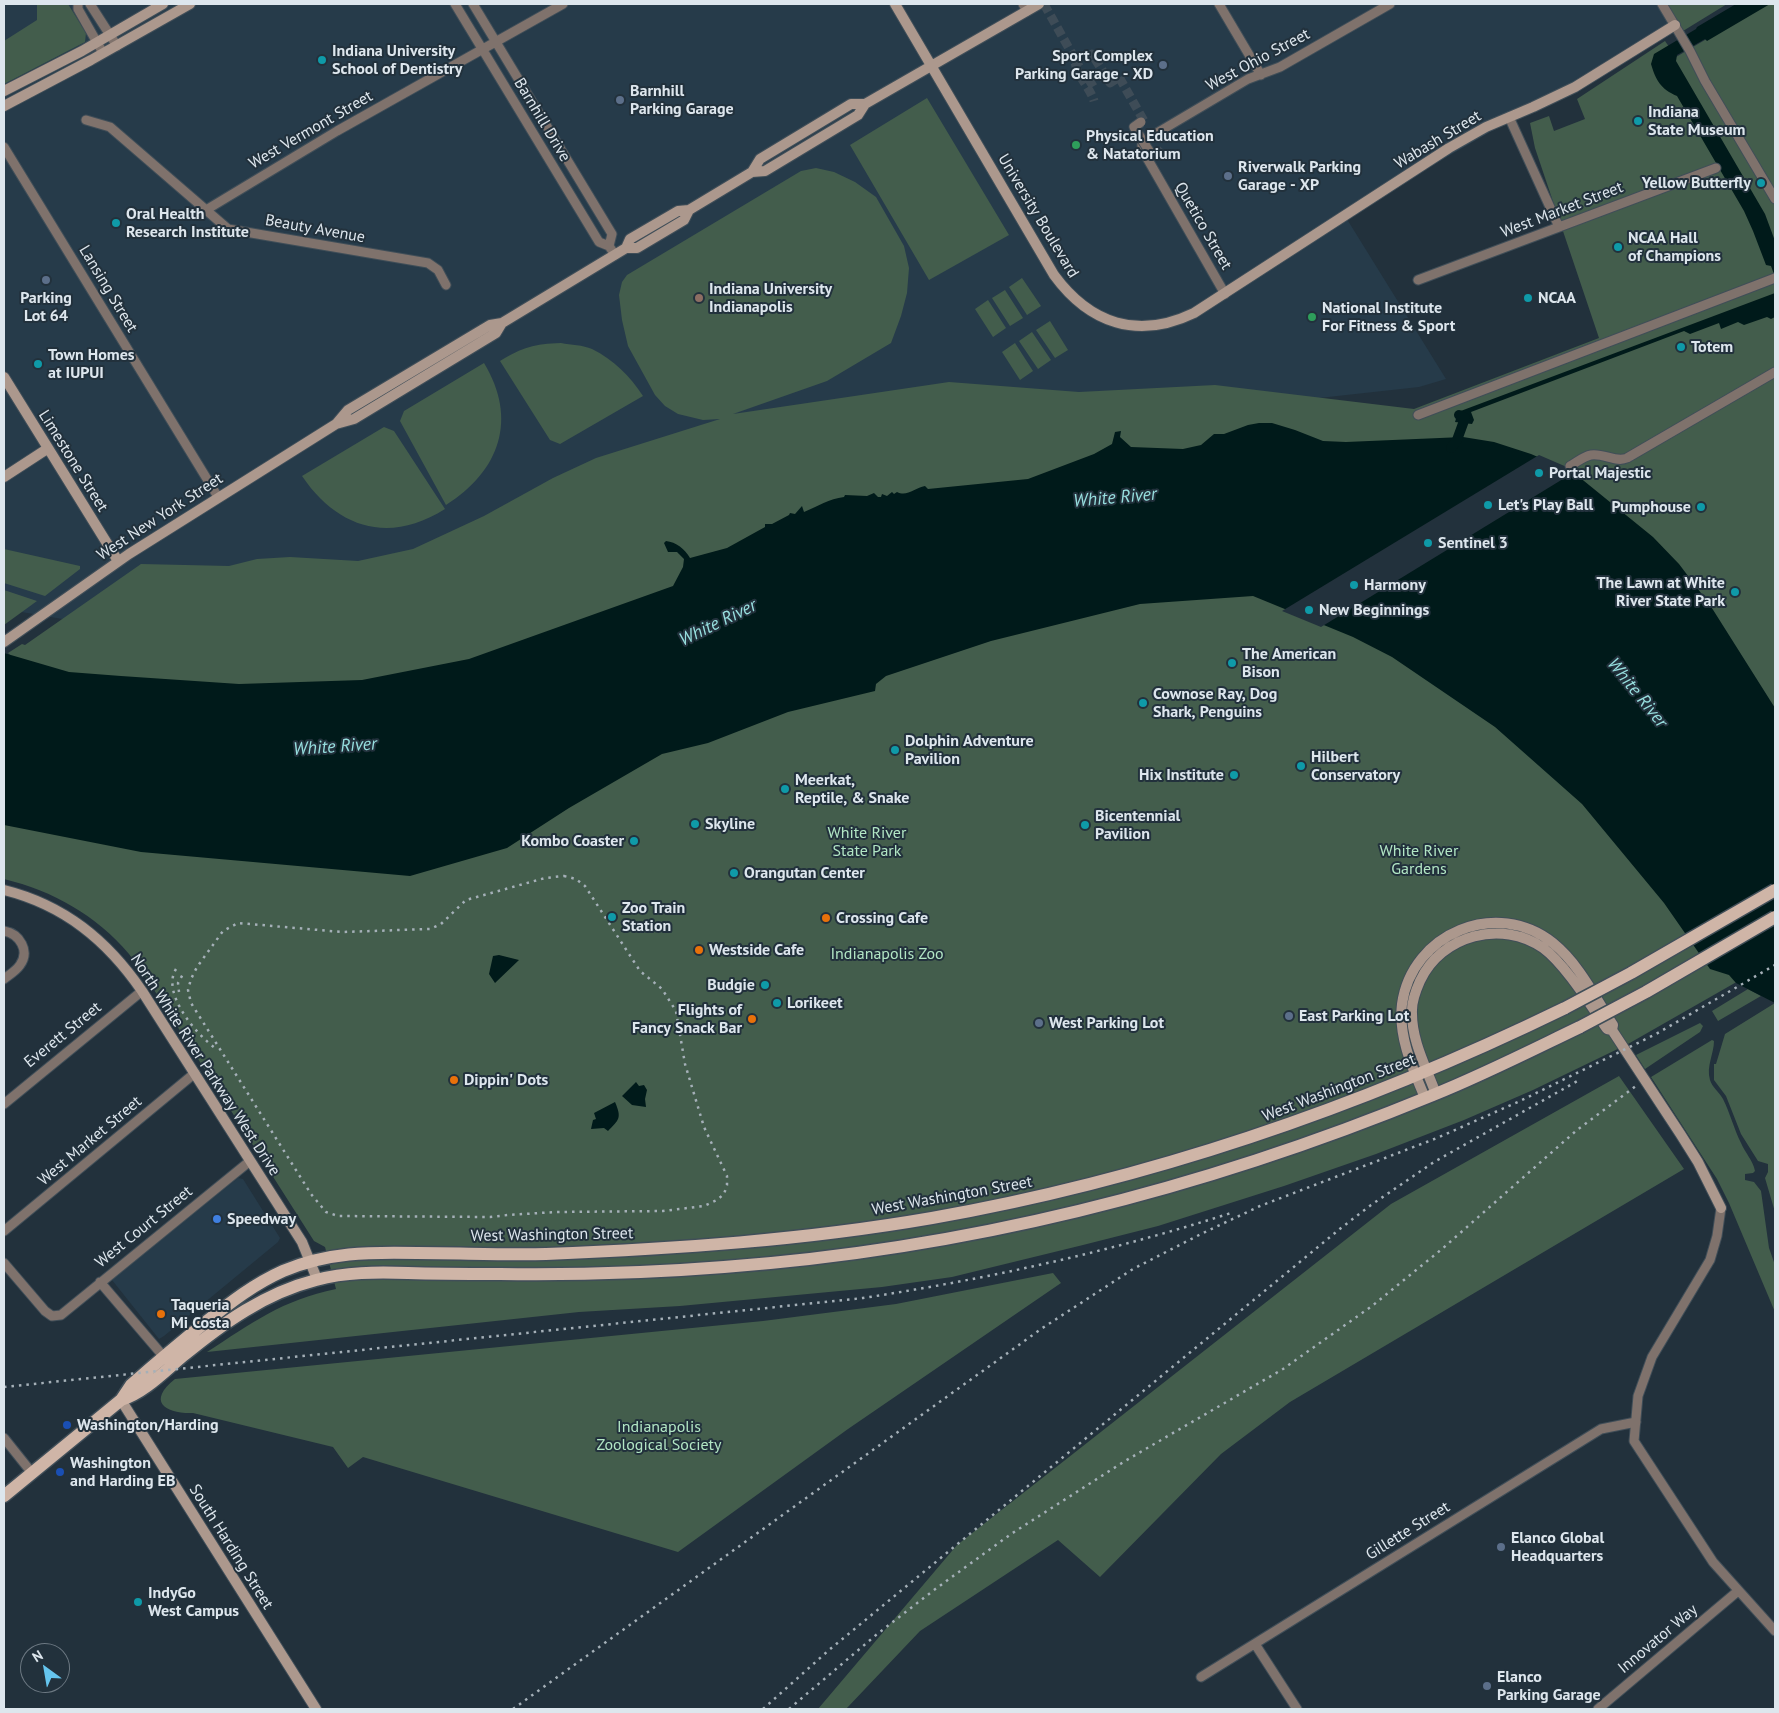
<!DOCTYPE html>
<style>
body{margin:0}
#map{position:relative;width:1779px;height:1713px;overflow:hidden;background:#22313c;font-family:"PT Sans",sans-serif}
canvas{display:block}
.frame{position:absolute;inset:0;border:5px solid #dde6ed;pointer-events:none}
.north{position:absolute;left:20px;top:1643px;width:50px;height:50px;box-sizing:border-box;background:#22313c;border:1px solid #6d7983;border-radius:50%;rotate:328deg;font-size:14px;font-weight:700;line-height:20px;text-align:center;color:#dde6ed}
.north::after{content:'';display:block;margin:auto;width:18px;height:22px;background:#65c5ee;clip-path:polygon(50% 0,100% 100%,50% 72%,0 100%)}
</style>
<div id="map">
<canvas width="1779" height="1713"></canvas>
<div class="frame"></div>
<div class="north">N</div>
</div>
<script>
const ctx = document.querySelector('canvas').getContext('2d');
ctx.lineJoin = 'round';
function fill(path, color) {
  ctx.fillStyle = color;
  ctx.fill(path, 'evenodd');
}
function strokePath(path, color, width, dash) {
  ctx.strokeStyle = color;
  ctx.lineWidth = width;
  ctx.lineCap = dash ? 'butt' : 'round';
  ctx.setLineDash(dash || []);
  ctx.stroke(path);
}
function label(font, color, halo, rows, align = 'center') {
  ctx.font = font + ' "PT Sans",sans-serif';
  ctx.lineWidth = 4;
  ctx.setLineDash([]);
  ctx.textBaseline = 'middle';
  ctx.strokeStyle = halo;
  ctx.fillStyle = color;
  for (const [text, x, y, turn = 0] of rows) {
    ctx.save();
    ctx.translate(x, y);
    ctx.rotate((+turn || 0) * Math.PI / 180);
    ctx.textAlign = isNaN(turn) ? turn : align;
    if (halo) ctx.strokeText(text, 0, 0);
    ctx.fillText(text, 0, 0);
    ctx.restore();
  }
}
fill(new Path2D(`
 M4,4h1658l13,21 -330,191 101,163 -27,8 -209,23 -984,237 -222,-38z
 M238,1178l5,1 37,59 -2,4 -114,94 -5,3 -47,-59z`), '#263b4a');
fill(new Path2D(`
 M37,4h31l18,29 -1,9 -81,42v-43l33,-21z
 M1667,4h60l-44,27z
 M1766,4h9v956l-147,84 -95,46 -69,30 -88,34 -92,32 -126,40 -75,19 -131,32 -70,10 -202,19 -101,6 -372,40c45,-29 75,-52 129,-63l-11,-42 -11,-6 -165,-259c-7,-9 -13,-19 -20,-28 -33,-39 -76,-63 -125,-75v-219l6,-5 -2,-2 14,-9 3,1 116,-81 88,2 28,-7 33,-2 68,4 55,-12 71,-33 69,-38 43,-20 124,-39 -17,1 -25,-6 -13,-8 -10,-11 -27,-49 -6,-26 -3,-25 3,-13 5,-7 174,-104 15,-3 18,4 21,10 21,15 28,49 5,22 -2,25 -6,23 -10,27 -64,38 -94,33 216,-32 130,10 136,-7 199,24 185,-71 -64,-190 -5,-25 19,-7 5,15 31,-12 -8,-20 88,-58 11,16z
 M927,98l82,137 -80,45 -79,-135z
 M1022,278l19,28 -14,9 -18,-28z
 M1005,290l18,28 -13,8 -18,-28z
 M988,300l18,28 -13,9 -18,-28z
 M1050,321l18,29 -13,8 -19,-28z
 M1032,332l19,28 -13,9 -19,-28z
 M561,343c10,2 22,2 31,6 22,11 38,27 51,47l-83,48 -10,-4 -50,-79c23,-14 34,-17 61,-18z
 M1015,343l18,28 -13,9 -18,-28z
 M484,363c34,56 16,108 -38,142l-46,-84 4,-10z
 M384,427l10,4 51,78c-55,35 -107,20 -143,-33z
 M4,549l76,17v3l-35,27 -41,-13z
 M4,590l33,11 -33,24z
 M1748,989l13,7 -43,25 -6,-10z
 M1775,1003v209l-10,-34 3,-6v-8l-10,-3 -17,-27 -15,-38 -12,-16v-16h2l9,-30z
 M1700,1023l3,3 -3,6 -55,37 -9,-14z
 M1712,1040l2,1c0,13 -8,25 -4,39 2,7 9,12 13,19 7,14 11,30 18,44 4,10 12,17 14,28l-2,2 -8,1v6l9,2 7,9 8,57 6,17v47l-46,-109 -12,-24 -66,-102z
 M1619,1076l65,93 -394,233 -69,52 -121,123 -42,-37 -138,91 -74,78h-28l139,-164 434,-341z
 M1053,1273l8,10 -213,146 -170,123 -315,-95 -15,11 -15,-21 -140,-34c-27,1 -47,-11 -18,-34l588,-58 133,-17z`), '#435d4c');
fill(new Path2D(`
 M1736,4h34l-63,37 -2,-2 -28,16 -1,6 89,153 10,27v36l-4,-11 -5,-1 -13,-34 -9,-20 -67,-115c-16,-7 -21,-15 -26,-32l3,-10 42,-25 1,-2z
 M1775,293v24l-4,2 -4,-2 -23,8 -6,-3 -17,7 -2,-6 -29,11 -6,-3 -213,81 3,8 -2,4 -17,-2 3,-10z
 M1259,423h13l23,7 28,11 23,1 117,-5 31,5 37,12 42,18 80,65 26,27 31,41 65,103v295l-39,-20 -7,-8 -19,-6 -46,-66 -82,-99 -87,-77 -103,-70 -39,-20 -100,-41 -113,8 -149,37 -105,35 -10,8 -1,7 -87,21 -80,31 -46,11 -93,54 -62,40 -97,28 -269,-24 -137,-27v-172l65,19 52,4 118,8 123,-4 107,-21 204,-73 10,-19 1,-8 -7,-7h-9l-4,-9 2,-2c10,1 19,8 24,17l37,-10 38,-21v-3h7l17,-9 1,-2 5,1 7,-8 2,6c14,-6 25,-13 40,-15l1,-2 22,1 7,-3 4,4h3l1,-3 5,2 5,-4 2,2 3,-2c10,5 18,-4 28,-6l3,3 100,-10 66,-25 18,-10 3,-12 6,-1 -1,6 11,10 52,2 18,-4 13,-11h10l24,-9z
 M499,955l20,5 -24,23 -6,-9 4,-18z
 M636,1082l3,4 5,-1 3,5 -2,9 1,8 -14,-2 -10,-9z
 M615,1102c7,16 4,18 -7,29l-4,-3 -13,1 2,-9 3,-1 -2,-6z`), '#001a1a');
fill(new Path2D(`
 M1539,455l37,16 -255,156 -39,-16z`), '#22313c');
strokePath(new Path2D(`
 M1451,448l6,-8 8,-22 -6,-3`), '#001a1a', 10);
strokePath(new Path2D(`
 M1044,4l31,55c-1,14 15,28 19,42
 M1075,59l2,4 15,-9 18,29 9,-6 25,44 -3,1
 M1087,85l18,-11
 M1157,156l9,-9`), '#3e4c57', 9, [9, 4.5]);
const street = new Path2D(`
 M78,4v5l25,44
 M90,4l27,42
 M455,4l144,238 10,4 6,9
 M473,4l139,230 -3,12
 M1023,4l4,7
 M1219,4l42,71
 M1662,4l28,47 15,30 70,118
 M1509,117l50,110
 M86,120l24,7 118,102 200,34 10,7 8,15
 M4,147l214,350
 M206,210l131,-79 226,-127
 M1418,280l298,-112
 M1225,294l-82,-143 -1,-6 3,-5 103,-61 32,-12 110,-63
 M1418,415l357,-137
 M1570,466c7,-4 14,-10 21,-11 13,-2 25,8 36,3l148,-86
 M4,931c16,3 26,20 16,34 -4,6 -11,10 -16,14
 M4,1104l138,-113
 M1721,1208l-4,28 -7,24 -58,97 -14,39 -4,45 79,121 62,69
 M4,1231l191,-158
 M4,1263l41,48 7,5 9,-1 189,-154
 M100,1282l64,75
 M4,1438l28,35
 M1255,1644l42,65
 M1201,1677l400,-248 35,-7
 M1598,1709l140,-118`);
const secondary = new Path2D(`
 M895,4l159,271c36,49 84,65 140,38l255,-165 37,-21 47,-20 42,-20 100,-62
 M4,91l78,-40 81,-47
 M4,106l87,-46 99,-56
 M752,172l8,-13 91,-55h14l174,-100
 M626,248l4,-9 48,-28 11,-1 63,-38 13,-1 93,-56 7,-11
 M4,377l114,184
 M337,423l11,-13 142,-85 12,-2 124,-75h11l47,-28 5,-10
 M4,477l43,-28
 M4,642l125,-88 207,-130 18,-5 142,-86 6,-10
 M4,890c60,15 103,50 138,101l160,251 15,37
 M1436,1094c-10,-27 -25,-54 -24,-84 0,-10 4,-20 8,-29 21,-46 82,-62 123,-33 22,16 48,58 64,81l5,1
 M1425,1098c-12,-29 -27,-61 -23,-94 10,-71 95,-106 151,-61 26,21 42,54 60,82l-1,5 69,105 17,27 23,46
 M121,1400l195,309`);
const primary = new Path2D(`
 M121,1400l10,-15c25,-22 50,-43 76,-64 24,-19 47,-37 76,-50 45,-19 86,-19 134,-18 43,0 86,2 129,1 129,-5 259,-14 386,-36 221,-39 432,-112 633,-210
 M4,1496l117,-96c23,-7 44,-29 62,-44 40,-33 82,-63 133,-76 30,-8 60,-8 92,-7 30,1 61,1 92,1 75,1 149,-1 224,-7 244,-18 483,-79 709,-172 50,-20 99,-45 147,-68`);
strokePath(street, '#404e58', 11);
strokePath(secondary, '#404e58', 12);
strokePath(primary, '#404e58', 15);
strokePath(street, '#7f726c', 9);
strokePath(secondary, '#ac988d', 10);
strokePath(primary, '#cfb5a7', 12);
strokePath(new Path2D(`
 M564,876l12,3 9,7 55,85 22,18 14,22 9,53 19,63 23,49v9l-3,9 -7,6 -13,6 -41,5 -107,1 -48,3 -18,2 -152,-1 -12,-4 -15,-18 -120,-191 -3,-13 3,-11 6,-12 26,-36 15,-8 104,9 88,-3 11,-5 25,-24 79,-22z
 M176,969c-15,24 20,65 39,79
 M179,992l-1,-9 5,-9
 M4,1387l859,-89c125,-19 250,-47 371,-86
 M513,1709l528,-380 92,-60 68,-35 59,-28 177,-68 83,-37 136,-67 119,-69
 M763,1709l66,-59 512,-422 30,-23 63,-43 147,-83
 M789,1709l87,-74 58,-45 77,-56 114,-73 158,-92 89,-63 70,-57 135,-119 59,-44`), '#a5b0b8', 2.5, [2.5, 5]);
const streetBridge = new Path2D(`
 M1141,122l-7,5 17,27 6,2`);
const primaryBridge = new Path2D(`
 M1565,1008l66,-35 144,-83
 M1580,1027l66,-35 129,-75`);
strokePath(streetBridge, '#404e58', 11, []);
strokePath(primaryBridge, '#404e58', 15, []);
strokePath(streetBridge, '#7f726c', 9);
strokePath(primaryBridge, '#cfb5a7', 12);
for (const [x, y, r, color] of [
 [322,60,5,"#0f9aa8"],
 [1163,65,5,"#5c6f8a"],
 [620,100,5,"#5c6f8a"],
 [1638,121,5,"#0f9aa8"],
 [1076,145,5,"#2e9e5b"],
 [1228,176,5,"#5c6f8a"],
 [1761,183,5,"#0f9aa8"],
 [116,223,5,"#0f9aa8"],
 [1618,247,5,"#0f9aa8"],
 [46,280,5,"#5c6f8a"],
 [699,298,5,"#8d6e63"],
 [1528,298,5,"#0f9aa8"],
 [1312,317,5,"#2e9e5b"],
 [1681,347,5,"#0f9aa8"],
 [38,364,5,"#0f9aa8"],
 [1539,473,5,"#0f9aa8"],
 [1488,505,5,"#0f9aa8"],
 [1701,507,5,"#0f9aa8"],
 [1428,543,5,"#0f9aa8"],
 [1354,585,5,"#0f9aa8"],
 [1735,592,5,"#0f9aa8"],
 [1309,610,5,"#0f9aa8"],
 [1232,663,5,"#0f9aa8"],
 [1143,703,5,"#0f9aa8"],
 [895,750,5,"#0f9aa8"],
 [1301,766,5,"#0f9aa8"],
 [1234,775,5,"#0f9aa8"],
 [785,789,5,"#0f9aa8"],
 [695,824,5,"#0f9aa8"],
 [1085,825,5,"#0f9aa8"],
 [634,841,5,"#0f9aa8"],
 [734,873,5,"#0f9aa8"],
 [612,917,5,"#0f9aa8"],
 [826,918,5,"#e8710a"],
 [699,950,5,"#e8710a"],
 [765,985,5,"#0f9aa8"],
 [777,1003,5,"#0f9aa8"],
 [1289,1016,5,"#5c6f8a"],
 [752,1019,5,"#e8710a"],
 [1039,1023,5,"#5c6f8a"],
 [454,1080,5,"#e8710a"],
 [217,1219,5,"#3f7fe0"],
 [161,1314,5,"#e8710a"],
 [67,1425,5,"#1a4fb4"],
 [60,1472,5,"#1a4fb4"],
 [1501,1547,5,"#5c6f8a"],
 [138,1602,5,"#0f9aa8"],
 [1487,1686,5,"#5c6f8a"]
]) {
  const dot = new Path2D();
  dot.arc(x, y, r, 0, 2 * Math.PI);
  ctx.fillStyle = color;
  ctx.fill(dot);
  strokePath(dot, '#22313c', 2);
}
label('bold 16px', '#dde6ed', '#22313c', [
 ["Indiana University",332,51],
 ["School of Dentistry",332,69],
 ["Sport Complex",1153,56,"right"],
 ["Parking Garage - XD",1153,74,"right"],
 ["Barnhill",630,91],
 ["Parking Garage",630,109],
 ["Indiana",1648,112],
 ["State Museum",1648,130],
 ["Physical Education",1086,136],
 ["& Natatorium",1086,154],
 ["Riverwalk Parking",1238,167],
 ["Garage - XP",1238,185],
 ["Yellow Butterfly",1751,183,"right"],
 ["Oral Health",126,214],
 ["Research Institute",126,232],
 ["NCAA Hall",1628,238],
 ["of Champions",1628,256],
 ["Indiana University",709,289],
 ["Indianapolis",709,307],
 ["Parking",46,298,"center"],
 ["Lot 64",46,316,"center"],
 ["NCAA",1538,298],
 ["National Institute",1322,308],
 ["For Fitness & Sport",1322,326],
 ["Totem",1691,347],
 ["Town Homes",48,355],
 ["at IUPUI",48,373],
 ["Portal Majestic",1549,473],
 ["Let's Play Ball",1498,505],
 ["Pumphouse",1691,507,"right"],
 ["Sentinel 3",1438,543],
 ["The Lawn at White",1725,583,"right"],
 ["River State Park",1725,601,"right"],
 ["Harmony",1364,585],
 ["New Beginnings",1319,610],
 ["The American",1242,654],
 ["Bison",1242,672],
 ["Cownose Ray, Dog",1153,694],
 ["Shark, Penguins",1153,712],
 ["Dolphin Adventure",905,741],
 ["Pavilion",905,759],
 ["Hilbert",1311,757],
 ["Conservatory",1311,775],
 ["Hix Institute",1224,775,"right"],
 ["Meerkat,",795,780],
 ["Reptile, & Snake",795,798],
 ["Bicentennial",1095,816],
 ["Pavilion",1095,834],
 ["Skyline",705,824],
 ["Kombo Coaster",624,841,"right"],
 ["Orangutan Center",744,873],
 ["Zoo Train",622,908],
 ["Station",622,926],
 ["Crossing Cafe",836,918],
 ["Westside Cafe",709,950],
 ["Budgie",755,985,"right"],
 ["Lorikeet",787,1003],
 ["Flights of",742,1010,"right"],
 ["Fancy Snack Bar",742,1028,"right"],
 ["East Parking Lot",1299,1016],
 ["West Parking Lot",1049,1023],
 ["Dippin' Dots",464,1080],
 ["Speedway",227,1219],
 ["Taqueria",171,1305],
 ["Mi Costa",171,1323],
 ["Washington/Harding",77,1425],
 ["Washington",70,1463],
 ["and Harding EB",70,1481],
 ["Elanco Global",1511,1538],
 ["Headquarters",1511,1556],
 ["IndyGo",148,1593],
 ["West Campus",148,1611],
 ["Elanco",1497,1677],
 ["Parking Garage",1497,1695]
], 'left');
label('16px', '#dde6ed', '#22313c', [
 ["West Ohio Street",1258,60,-28],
 ["Barnhill Drive",542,120,59],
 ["West Vermont Street",311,130,-30],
 ["Wabash Street",1438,140,-31],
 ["West Market Street",1562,210,-21],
 ["University Boulevard",1038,216,59],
 ["Quetico Street",1203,226,60],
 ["Beauty Avenue",315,229,10],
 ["Lansing Street",108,289,59],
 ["Limestone Street",73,461,58],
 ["West New York Street",160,517,-33],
 ["Everett Street",63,1035,-39],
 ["North White River Parkway West Drive",205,1065,57],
 ["West Washington Street",1339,1088,-21],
 ["West Market Street",90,1141,-40],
 ["West Washington Street",952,1196,-10],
 ["West Court Street",144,1227,-39],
 ["West Washington Street",552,1235,-1],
 ["Gillette Street",1408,1531,-32],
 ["South Harding Street",231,1547,58],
 ["Innovator Way",1658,1639,-40]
]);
label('16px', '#b2e6c4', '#22313c', [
 ["White River",867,833],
 ["State Park",867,851],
 ["White River",1419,851],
 ["Gardens",1419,869],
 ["Indianapolis Zoo",887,954],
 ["Indianapolis",659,1427],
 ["Zoological Society",659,1445]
]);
label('italic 18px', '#97dfdf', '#22313c', [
 ["White River",1115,498,-5],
 ["White River",718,623,-26],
 ["White River",1637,693,51],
 ["White River",335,747,-4]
]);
</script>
